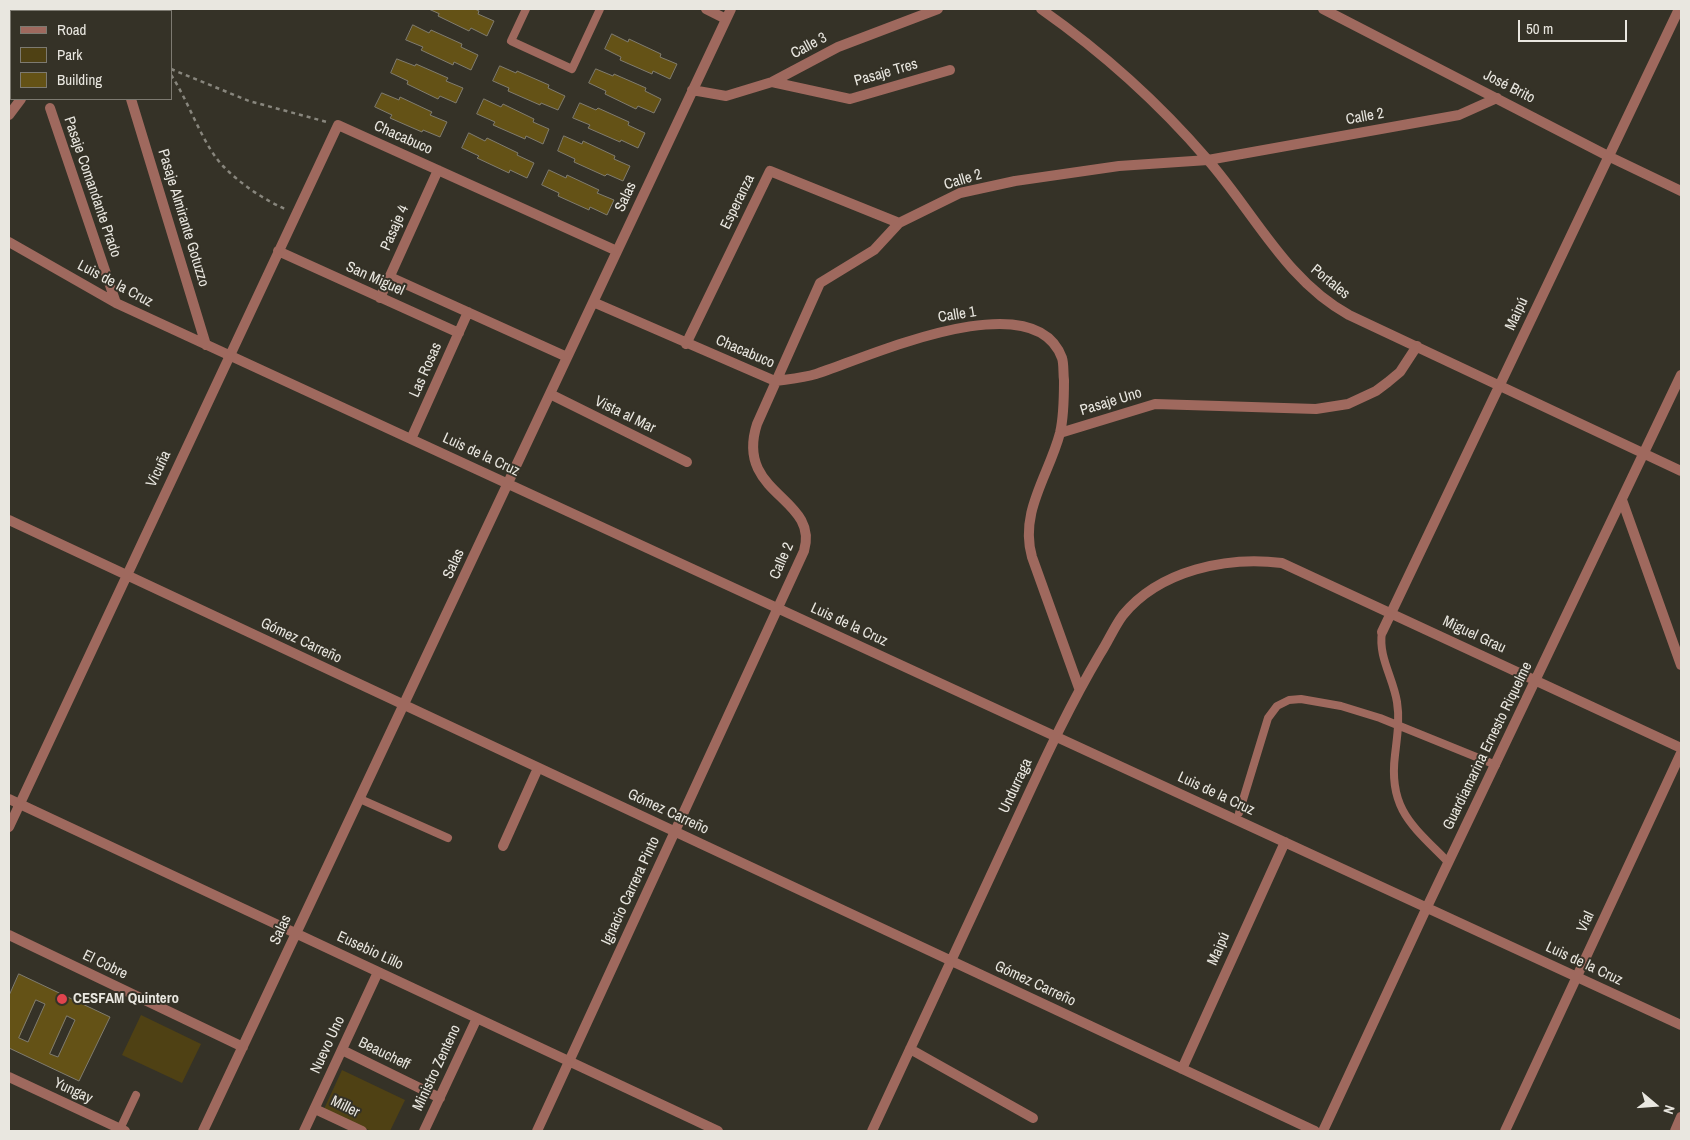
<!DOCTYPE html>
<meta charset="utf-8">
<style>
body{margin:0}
#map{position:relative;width:1690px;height:1140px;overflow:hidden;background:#353227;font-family:"Archivo Narrow",sans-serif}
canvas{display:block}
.frame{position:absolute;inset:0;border:10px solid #e9e7e0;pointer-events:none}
.legend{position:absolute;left:10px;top:10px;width:162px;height:90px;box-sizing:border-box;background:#353227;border:1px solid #7d7a71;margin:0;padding:6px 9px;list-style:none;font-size:15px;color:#e9e7e0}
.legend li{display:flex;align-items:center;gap:10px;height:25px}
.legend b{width:25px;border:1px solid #7d7a71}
.north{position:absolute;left:1630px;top:1080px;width:50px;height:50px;-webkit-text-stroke:4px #353227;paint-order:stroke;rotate:108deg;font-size:14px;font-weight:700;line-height:20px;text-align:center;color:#e9e7e0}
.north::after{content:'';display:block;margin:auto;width:18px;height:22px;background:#e9e7e0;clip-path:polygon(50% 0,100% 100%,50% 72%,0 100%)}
.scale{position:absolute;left:1518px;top:20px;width:109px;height:22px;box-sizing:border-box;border:2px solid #e9e7e0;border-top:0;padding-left:6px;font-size:15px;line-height:18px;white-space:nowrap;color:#e9e7e0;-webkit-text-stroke:4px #353227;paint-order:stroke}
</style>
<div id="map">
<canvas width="1690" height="1140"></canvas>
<div class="frame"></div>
<ul class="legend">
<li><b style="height:6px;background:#9f695e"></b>Road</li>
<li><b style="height:14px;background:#4f4114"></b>Park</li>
<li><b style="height:14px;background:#645216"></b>Building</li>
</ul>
<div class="north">N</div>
<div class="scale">50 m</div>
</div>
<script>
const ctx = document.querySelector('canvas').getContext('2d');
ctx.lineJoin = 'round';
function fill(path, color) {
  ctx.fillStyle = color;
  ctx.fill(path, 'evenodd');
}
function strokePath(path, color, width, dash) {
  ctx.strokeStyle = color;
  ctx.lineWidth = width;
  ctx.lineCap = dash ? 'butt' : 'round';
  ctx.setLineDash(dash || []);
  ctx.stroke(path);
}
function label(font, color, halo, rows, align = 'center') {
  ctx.font = font + ' "Archivo Narrow",sans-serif';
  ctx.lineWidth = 4;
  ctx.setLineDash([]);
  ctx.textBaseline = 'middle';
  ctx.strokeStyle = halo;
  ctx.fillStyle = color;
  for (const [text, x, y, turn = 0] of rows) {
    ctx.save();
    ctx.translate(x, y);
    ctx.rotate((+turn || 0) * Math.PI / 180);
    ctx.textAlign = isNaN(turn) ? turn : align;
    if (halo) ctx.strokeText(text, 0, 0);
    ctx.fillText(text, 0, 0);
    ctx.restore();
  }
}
fill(new Path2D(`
 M141,1015l60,29 -19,39 -60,-28z
 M342,1070l63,30 -15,31h-19l-47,-22z`), '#4f4114');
const building = new Path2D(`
 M429,9h46l4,2 -1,3 16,7 -7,15 -16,-8 -2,3 -31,-15 1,-2z
 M413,25l16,8 2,-3 31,14 -1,3 17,8 -7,15 -17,-8 -1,3 -32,-15 2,-3 -17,-7z
 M612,34l16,8 1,-3 32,15 -1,3 17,7 -7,15 -17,-8 -1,3 -32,-14 1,-3 -16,-8z
 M397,59l18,7 1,-2 32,14 -2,3 17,7 -7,15 -16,-7 -2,3 -31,-15 1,-3 -17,-8z
 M500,66l16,7 1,-2 32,14 -1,3 17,8 -7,14 -17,-7 -1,2 -32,-14 1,-3 -16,-7z
 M596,69l17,7 1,-2 32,14 -1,3 16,8 -7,14 -16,-7 -2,3 -31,-15 1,-3 -17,-8z
 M382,93l17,7 1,-3 32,15 -2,3 17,7 -7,15 -17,-7 -1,2 -32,-14 2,-3 -17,-8z
 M484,99l17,8 2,-3 31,15 -1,3 16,7 -6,15 -17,-8 -1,3 -32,-14 2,-3 -18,-8z
 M580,103l16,7 2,-2 31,14 -1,3 17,8 -7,15 -17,-8 -1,2 -32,-14 2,-3 -17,-7z
 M469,133l16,8 2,-3 31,15 -1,2 17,8 -7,15 -17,-8 -1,3 -32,-15 2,-2 -17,-8z
 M564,136l18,8 1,-3 32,15 -1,3 16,7 -7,15 -16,-7 -2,2 -31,-14 1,-3 -17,-8z
 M549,170l17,8 1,-3 32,15 -2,3 17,7 -7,15 -17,-8 -1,3 -31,-14 1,-3 -17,-8z
 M19,974l91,43 -31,64 -70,-33v-52zM36,1000l9,4 -17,38 -9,-4zM67,1016l8,4 -17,37 -8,-3z`);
fill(building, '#645216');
strokePath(building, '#807c6f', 1);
strokePath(new Path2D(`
 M171,69l78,32 78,21
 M171,75c18,26 32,72 54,93 17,17 38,31 60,41`), '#88867d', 2.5, [4, 4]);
strokePath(new Path2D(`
 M526,9l-15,32 61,28 28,-60
 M1382,632c-4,25 11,45 15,70 3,18 0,35 -2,53 -7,55 19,72 53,107
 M360,799l88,39
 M1239,813l29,-95 9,-12 12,-6 12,-1 40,7 39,12 116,47
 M120,1129l16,-34`), '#9f695e', 8);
strokePath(new Path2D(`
 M83,9l1,2
 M706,9l20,10
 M1041,9c61,43 117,93 166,150 46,52 79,122 142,156l332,156
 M1323,9l285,147 73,35
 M772,82l78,17 100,-29
 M692,90l34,6 46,-14 66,-35 100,-38
 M131,99l75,246
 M50,108l66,195
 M9,115l12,-16
 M9,242l107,61 1565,722
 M278,251l181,82
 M390,277l177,80
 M380,298l58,-128
 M593,302l182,79
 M686,344l84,-173 129,52
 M775,381c14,-2 28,-3 41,-7 50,-16 218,-94 246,-16 2,6 1,15 2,22 0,18 0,36 -4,53 -11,42 -41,79 -28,124l47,131
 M550,394l137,68
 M1060,433l95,-29 161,5 32,-5 28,-13 12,-9 12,-10 17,-26
 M411,439l57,-127
 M1622,500l59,165
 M9,520l1306,611
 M1382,632l297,-623
 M9,799l709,332
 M9,827l329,-702 279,126
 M503,846l35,-78
 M9,935l234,112
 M910,1049l123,69
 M342,1050l98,48
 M1182,1069l103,-227
 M9,1077l116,54
 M315,1109l47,22
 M203,1131l528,-1122
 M304,1131l74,-159
 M424,1131l53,-113
 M537,1131l267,-580c16,-54 -70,-56 -47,-127l63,-141 54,-33 25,-27 61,-30 55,-12 104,-15 89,-6 251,-45 38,-17
 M872,1131c50,-108 101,-217 151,-325 24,-52 48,-103 77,-152 8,-12 14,-27 23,-39 37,-45 104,-59 159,-52l399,185
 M1323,1131l104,-224 254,-532
 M1505,1131l176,-378
 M1675,1131l6,-14`), '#9f695e', 10);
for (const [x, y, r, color] of [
 [62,999,6,"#e0444e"]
]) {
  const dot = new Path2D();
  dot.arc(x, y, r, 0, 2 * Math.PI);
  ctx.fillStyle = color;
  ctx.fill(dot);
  strokePath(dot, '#353227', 2);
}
label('15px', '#e9e7e0', '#353227', [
 ["Calle 3",809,46,-28],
 ["Pasaje Tres",886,73,-16],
 ["José Brito",1509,87,27],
 ["Calle 2",1365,117,-10],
 ["Chacabuco",403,138,24],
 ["Calle 2",963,180,-17],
 ["Pasaje Comandante Prado",92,187,71],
 ["Salas",626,197,-65],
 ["Esperanza",738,202,-64],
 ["Pasaje Almirante Gotuzzo",183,218,73],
 ["Pasaje 4",395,228,-66],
 ["San Miguel",375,279,24],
 ["Portales",1330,282,39],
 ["Luis de la Cruz",115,284,28],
 ["Maipú",1517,314,-65],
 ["Calle 1",957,315,-9],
 ["Chacabuco",745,352,23],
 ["Las Rosas",426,370,-66],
 ["Pasaje Uno",1111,402,-17],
 ["Vista al Mar",625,415,26],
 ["Luis de la Cruz",481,455,25],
 ["Vicuña",159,469,-65],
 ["Calle 2",782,561,-66],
 ["Salas",454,564,-65],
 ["Luis de la Cruz",849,625,25],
 ["Miguel Grau",1474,635,25],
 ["Gómez Carreño",301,641,25],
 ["Guardiamarina Ernesto Riquelme",1488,746,-64],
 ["Undurraga",1016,786,-65],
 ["Luis de la Cruz",1216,794,25],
 ["Gómez Carreño",668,812,25],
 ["Ignacio Carrera Pinto",631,891,-65],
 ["Vial",1586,922,-65],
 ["Salas",281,930,-65],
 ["Maipú",1219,949,-66],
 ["Eusebio Lillo",370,951,25],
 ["Luis de la Cruz",1584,964,25],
 ["El Cobre",105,965,26],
 ["Gómez Carreño",1035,984,25],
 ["Nuevo Uno",328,1045,-65],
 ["Beaucheff",384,1054,26],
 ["Ministro Zenteno",437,1068,-65],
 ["Yungay",73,1091,25],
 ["Miller",345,1107,26]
]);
label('bold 15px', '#e9e7e0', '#353227', [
 ["CESFAM Quintero",73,999]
], 'left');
</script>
